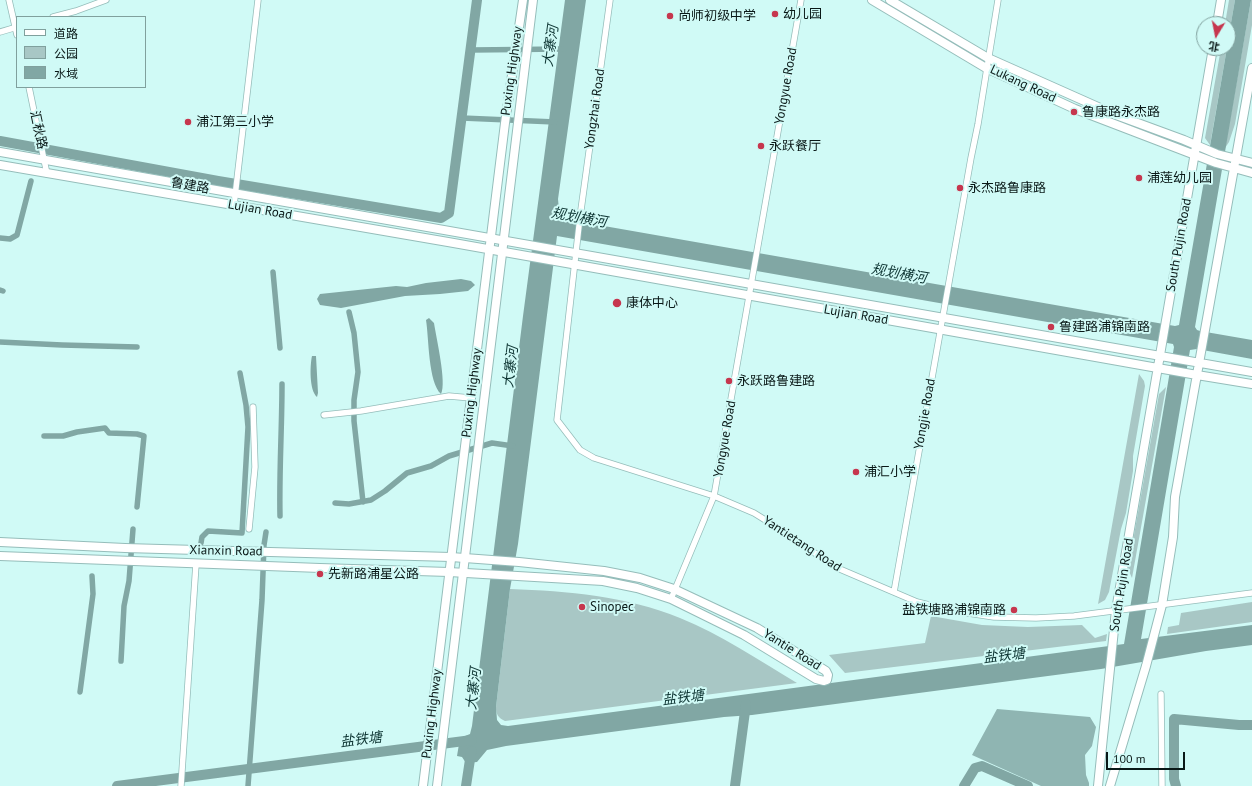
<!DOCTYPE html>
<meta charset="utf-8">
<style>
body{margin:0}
#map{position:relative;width:1252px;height:786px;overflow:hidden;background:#d0faf6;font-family:"PT Sans","Noto Sans SC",sans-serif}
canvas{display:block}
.legend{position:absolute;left:16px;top:16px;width:130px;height:72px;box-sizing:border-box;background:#d0faf6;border:1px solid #80a09d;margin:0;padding:5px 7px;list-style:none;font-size:12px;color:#091817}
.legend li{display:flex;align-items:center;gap:8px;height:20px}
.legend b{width:20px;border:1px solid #80a09d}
.north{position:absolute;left:1196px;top:16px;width:40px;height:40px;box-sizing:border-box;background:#d0faf6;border:1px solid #80a09d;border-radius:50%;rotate:190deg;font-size:11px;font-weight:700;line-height:16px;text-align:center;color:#091817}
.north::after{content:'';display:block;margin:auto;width:14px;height:18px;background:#c6364e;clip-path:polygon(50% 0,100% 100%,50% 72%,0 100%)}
.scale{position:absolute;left:1106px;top:752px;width:79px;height:18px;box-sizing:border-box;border:2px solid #091817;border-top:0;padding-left:5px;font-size:12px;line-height:14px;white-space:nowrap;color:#091817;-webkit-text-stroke:3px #d0faf6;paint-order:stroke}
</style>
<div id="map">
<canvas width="1252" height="786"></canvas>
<ul class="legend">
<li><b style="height:5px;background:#fff"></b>道路</li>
<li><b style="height:11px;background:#a8c7c5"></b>公园</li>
<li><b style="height:11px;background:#81a7a4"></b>水域</li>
</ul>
<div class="north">北</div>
<div class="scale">100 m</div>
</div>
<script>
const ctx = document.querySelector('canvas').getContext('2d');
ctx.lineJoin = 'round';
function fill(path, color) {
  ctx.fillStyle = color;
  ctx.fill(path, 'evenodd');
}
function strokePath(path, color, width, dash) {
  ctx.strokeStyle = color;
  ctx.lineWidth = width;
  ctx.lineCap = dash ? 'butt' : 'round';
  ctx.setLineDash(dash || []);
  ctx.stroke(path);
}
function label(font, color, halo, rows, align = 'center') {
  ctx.font = font + ' "PT Sans","Noto Sans SC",sans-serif';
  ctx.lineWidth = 4;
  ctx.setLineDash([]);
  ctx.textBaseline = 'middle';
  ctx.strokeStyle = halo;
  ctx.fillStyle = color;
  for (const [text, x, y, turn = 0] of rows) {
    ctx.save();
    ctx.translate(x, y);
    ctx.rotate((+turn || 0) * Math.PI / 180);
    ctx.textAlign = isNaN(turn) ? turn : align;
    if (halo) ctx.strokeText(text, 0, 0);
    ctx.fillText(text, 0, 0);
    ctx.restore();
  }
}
fill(new Path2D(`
 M1229,0h6l-7,40v-16h-3z
 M1251,0h1v25l-17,99 -6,18 -4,6z
 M1221,48h6l-17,97 -5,-7z
 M1139,374l5,7 1,5 -12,70v15l-7,42 -5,16 -12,63 -4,8 -7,4z
 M1166,387l-34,191 -4,-9 31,-175z
 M510,589c58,2 116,7 170,29 40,16 80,43 117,65l-292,38c-7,-3 -9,-7 -9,-14z
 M1252,602v20l-85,12 1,-7 11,-2 2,-12z
 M931,616l51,9 46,2 54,-2 13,13 12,-4 -1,7 -261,32 -16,-18 96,-12z`), '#a8c7c5');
fill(new Path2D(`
 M997,709l93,8 6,10 -4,19 -7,9 1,20 3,8v3h-48l-69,-31z`), '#8fb5b2');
fill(new Path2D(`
 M565,0h21l-28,199 1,11 5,9 611,107 4,-1 48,-277h1v-8l7,-40h16l-56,327 2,3 3,1 52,9v19l-55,-10 -7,1 -49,289 111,-14v20l-46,6 -105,18 -349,46 -28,2 -218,29 -19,4 -10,12 -11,1 -4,-6 -5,-1 3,-18 10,-4 2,-8 51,-410zM557,236l616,108 1,3 -50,297 -616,82 -7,-1 -4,-5 -1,-13 14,-118 8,-45z
 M461,279l10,2 4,4 -7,6 -28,3 -35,2 -64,12 -21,-3 -3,-6 3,-5 76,-8 11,1 19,-4z
 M429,318l5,5c2,14 13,60 7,71 -13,-12 -12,-56 -15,-74z
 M312,356h4l2,37 -1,4c-8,-7 -7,-32 -5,-41z`), '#81a7a4');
strokePath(new Path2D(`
 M471,50l93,-1
 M462,118l93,4
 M0,238l10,1 7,-4 14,-54
 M273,272l7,76
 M0,290l3,1
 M349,312l5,21 4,39 -4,28v21l9,81
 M0,342l62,3 75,2
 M44,436h19l14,-4 28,-4 4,5 28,1 7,2 -7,71
 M335,503l14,1 22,-4 14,-9 22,-18 24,-7 18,-10 43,-13 21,3
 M280,516c-1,-44 2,-88 2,-132
 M201,543l1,-6 6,-6 34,2 6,-106 -2,-22 -6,-32
 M121,661l3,-55 5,-25 4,-52
 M80,692l13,-98 -1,-18
 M248,786l14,-186 2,-55 2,-13`), '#81a7a4', 5.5);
strokePath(new Path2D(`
 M0,141l218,40 223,37 8,-5 28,-213
 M117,786l355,-46
 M466,786l5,-33 1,-2
 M735,786l11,-82
 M964,786l11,-18 7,-2 46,20
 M1176,786l-2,-7v-60l65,6h13`), '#81a7a4', 10);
const street = new Path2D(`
 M9,0l8,35
 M610,0l-30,217 -23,203 23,30 14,8 120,38 40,17 29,18 52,36 82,35 37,9 40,6 42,1 38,-2 178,-23
 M53,17l23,-6 30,-11
 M0,32l17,-5
 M29,87l18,87
 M234,205l24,-205
 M324,415l37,-4 88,-15 22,2
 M249,529l6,-62 -2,-60
 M894,592l77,-434 7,-34 20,-124
 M671,599l43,-103 87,-496
 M1161,694l1,92
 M181,786l15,-222`);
const secondary = new Path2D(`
 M872,0l114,68 89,41 141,54 36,10
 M890,0l98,58 128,57 68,25 33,14 35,9
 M1217,24l4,-24
 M0,152c417,74 835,144 1252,220
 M0,165l448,77 749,133 55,9
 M0,542l125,6 326,9 68,5 85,9 36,7 34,11 83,39 69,43 2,4 -1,5 -3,1 -8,-2 -72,-44 -73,-36 -34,-11 -34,-7 -154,-9 -129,-4 -320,-12
 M1098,786l18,-176 97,-562
 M1110,786l36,-120 16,-61 11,-68 2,-40 77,-429`);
const primary = new Path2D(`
 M423,786l82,-663 18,-123
 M437,786l96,-786`);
strokePath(street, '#95bdba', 7);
strokePath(secondary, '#95bdba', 10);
strokePath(primary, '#95bdba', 10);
strokePath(street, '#fff', 5.5);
strokePath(secondary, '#fff', 8);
strokePath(primary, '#fff', 8);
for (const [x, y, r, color] of [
 [775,14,4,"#c6364e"],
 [670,16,4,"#c6364e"],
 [1074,112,4,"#c6364e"],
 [188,122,4,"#c6364e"],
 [761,146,4,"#c6364e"],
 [1139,178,4,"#c6364e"],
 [960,188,4,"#c6364e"],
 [617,303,5,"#c6364e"],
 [1051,327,4,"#c6364e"],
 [729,381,4,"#c6364e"],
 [856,472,4,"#c6364e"],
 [320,574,4,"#c6364e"],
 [582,607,4,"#c6364e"],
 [1014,610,4,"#c6364e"]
]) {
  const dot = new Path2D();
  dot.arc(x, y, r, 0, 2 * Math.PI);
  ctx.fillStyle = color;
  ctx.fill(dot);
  strokePath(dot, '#d0faf6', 1.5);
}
label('13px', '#091817', '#d0faf6', [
 ["幼儿园",783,14],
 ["尚师初级中学",678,16],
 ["鲁康路永杰路",1082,112],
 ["浦江第三小学",196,122],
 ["永跃餐厅",769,146],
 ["浦莲幼儿园",1147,178],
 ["永杰路鲁康路",968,188],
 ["康体中心",626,303],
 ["鲁建路浦锦南路",1059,327],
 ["永跃路鲁建路",737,381],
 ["浦汇小学",864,472],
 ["先新路浦星公路",328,574],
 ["Sinopec",590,607],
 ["盐铁塘路浦锦南路",1006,610,"right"]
], 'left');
label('13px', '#091817', '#d0faf6', [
 ["Puxing Highway",512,71,-82],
 ["Lukang Road",1023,84,25],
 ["Yongyue Road",786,86,-80],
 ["Yongzhai Road",595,109,-82],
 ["汇秋路",38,130,78],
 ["鲁建路",190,186,10],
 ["Lujian Road",260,210,10],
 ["South Pujin Road",1179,245,-80],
 ["Lujian Road",856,315,10],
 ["Puxing Highway",472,393,-83],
 ["Yongjie Road",925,414,-80],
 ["Yongyue Road",725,439,-80],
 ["Yantietang Road",802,544,33],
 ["Xianxin Road",226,551,1],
 ["South Pujin Road",1122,585,-81],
 ["Yantie Road",792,650,32],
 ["Puxing Highway",432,714,-83]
]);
label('italic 14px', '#0e3533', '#d0faf6', [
 ["大寨河",551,46,-82],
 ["规划横河",579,218,10],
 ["规划横河",899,274,10],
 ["大寨河",511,367,-83],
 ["盐铁塘",1004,656,-7],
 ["大寨河",474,689,-83],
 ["盐铁塘",683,698,-7],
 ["盐铁塘",361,740,-7]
]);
</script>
